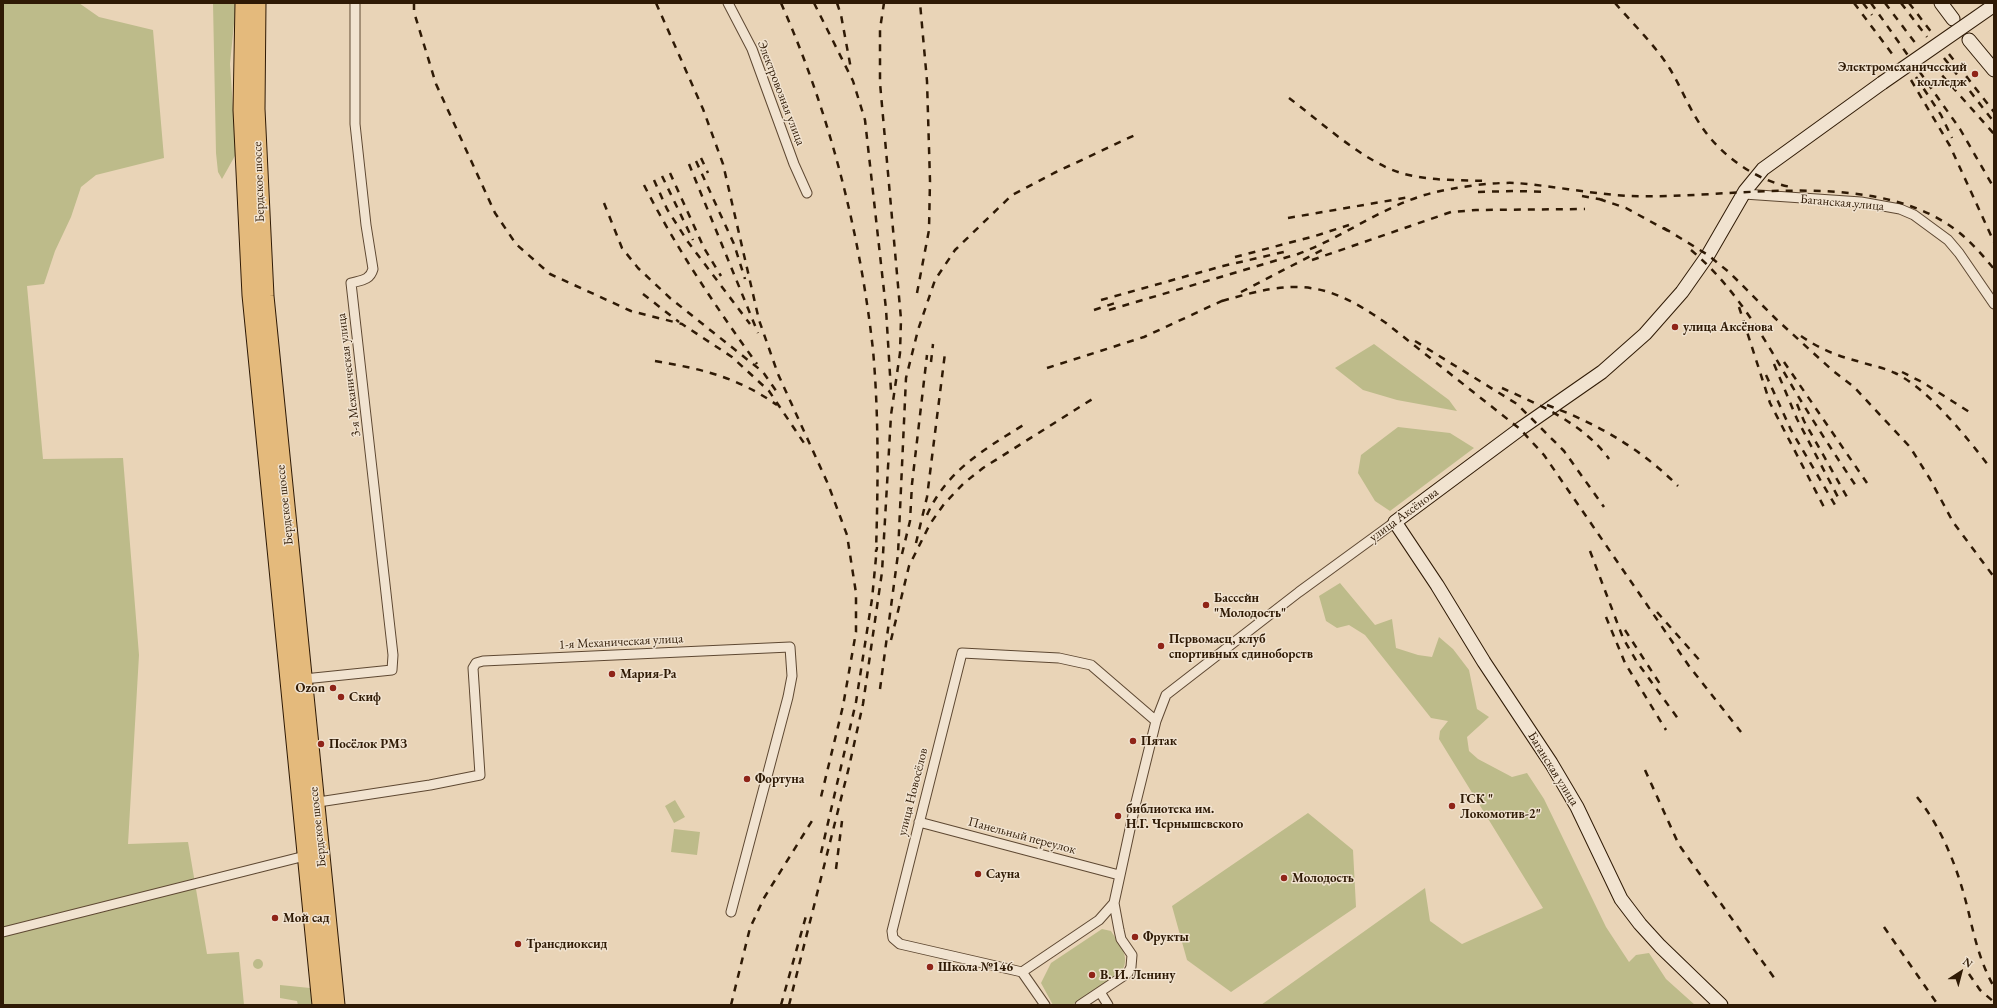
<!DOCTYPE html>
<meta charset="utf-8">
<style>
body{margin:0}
#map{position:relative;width:1997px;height:1008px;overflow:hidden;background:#e9d4b7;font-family:"EB Garamond",serif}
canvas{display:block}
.frame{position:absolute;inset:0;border:4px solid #2f1a05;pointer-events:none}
.north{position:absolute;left:1941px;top:952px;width:40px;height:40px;-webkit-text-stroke:3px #f1e3d0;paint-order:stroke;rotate:36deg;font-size:11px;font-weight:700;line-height:16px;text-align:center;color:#2f1a05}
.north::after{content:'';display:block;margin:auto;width:14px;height:18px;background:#2f1a05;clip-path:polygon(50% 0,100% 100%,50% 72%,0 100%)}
</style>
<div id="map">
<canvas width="1997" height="1008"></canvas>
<div class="frame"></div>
<div class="north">N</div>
</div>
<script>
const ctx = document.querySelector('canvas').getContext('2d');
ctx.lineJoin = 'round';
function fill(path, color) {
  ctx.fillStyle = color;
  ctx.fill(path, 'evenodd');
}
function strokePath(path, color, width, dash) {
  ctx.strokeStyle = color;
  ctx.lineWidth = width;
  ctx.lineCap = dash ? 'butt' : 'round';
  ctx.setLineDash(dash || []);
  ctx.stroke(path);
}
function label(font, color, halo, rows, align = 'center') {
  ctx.font = font + ' "EB Garamond",serif';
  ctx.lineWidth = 3;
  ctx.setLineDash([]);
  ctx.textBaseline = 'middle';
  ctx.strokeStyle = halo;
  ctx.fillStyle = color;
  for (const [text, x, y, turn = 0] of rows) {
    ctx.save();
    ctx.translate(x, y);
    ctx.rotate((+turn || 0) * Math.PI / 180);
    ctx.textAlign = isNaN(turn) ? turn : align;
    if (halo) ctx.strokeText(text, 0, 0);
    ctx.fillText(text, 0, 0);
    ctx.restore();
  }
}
fill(new Path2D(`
 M3,3h76l20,14 54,13 11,128 -68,17 -15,12 -10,30 -16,34 -11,33 -17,2 16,173 80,-1 16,197 -11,189 60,-2 19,112 32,-2 5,53h-241z
 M213,3h23l-6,61 6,90 -14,25 -4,-7 -2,-19z
 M1374,344l75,56 8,11 -60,-11 -34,-10 -28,-22z
 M1398,427l52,6 24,15 -84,63 -15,-10 -17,-28 3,-18z
 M1340,583l35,42 17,-6 4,29 22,7 14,2 7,-20 14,12 16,21 8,39 12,8 -22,20 2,14 9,8 34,18 15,-4 17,26 62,128 23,35 7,-7 13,-2 17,26 29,26h-434l164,-117 5,33 32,23 81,-36 -104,-169 1,-8 8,-10 -17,-3 -66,-83 -16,-10 -12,3 -11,-7 -7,-25z
 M675,800l10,17 -11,6 -9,-17z
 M1308,813l45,37 3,57 -125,85 -44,-32 -15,-54z
 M674,829l26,3 -3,23 -26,-3z
 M1102,929l9,2c8,13 20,25 11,40l-50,34h-19l-12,-22 10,-20z
 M253 964a5 5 0 1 1 10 0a5 5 0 1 1-10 0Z
 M280,985l30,3 2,17h-14l-1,-4 -17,-3z`), '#bdbb8a');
const street = new Path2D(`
 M728,3l24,46 42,115 13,29
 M1744,194l117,8 39,7 14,6 34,25 11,13 35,51
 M304,679l88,-9 1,-15 -42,-372c11,-3 19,-3 22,-14l-7,-44 -11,-101v-121
 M312,803l118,-18 50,-10 -7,-107 3,-5 7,-2 307,-14 2,29 -4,21 -57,215
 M919,822l200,53
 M3,932l306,-77
 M1022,972l-122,-28 -7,-6 -1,-7 70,-278 97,5 32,7 65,56
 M1100,992l8,13
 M1045,1005l-23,-33 77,-52 15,-17
 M1080,1005l48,-32 3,-6 1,-12 -11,-16 -2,-9 -5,-27 21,-97 21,-85 10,-26 133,-103 96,-70`);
const secondary = new Path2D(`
 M1941,3l12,16
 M1969,40l25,30
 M1721,1005l-61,-59 -20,-22 -19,-25 -44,-92 -26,-44 -67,-101 -47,-77 -42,-63 125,-93 82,-57 43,-38 37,-42 26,-37 37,-64 18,-22 119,-86`);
const highway = new Path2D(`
 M244,3l-2,107 9,185 70,710
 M257,3l-1,106 9,187 71,709`);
strokePath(street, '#5e4832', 11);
strokePath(secondary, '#2f1a05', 15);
strokePath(highway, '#2f1a05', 19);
strokePath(street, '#f1e3d0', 9);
strokePath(secondary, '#f1e3d0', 13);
strokePath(highway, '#e4ba7c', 17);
strokePath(new Path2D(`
 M414,3v9l22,72 59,129 21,31 34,30 81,37 51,13 50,33 37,34 37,55
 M656,3l47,106 20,55 36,156 19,54 50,110 19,51 9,58v39l-13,74 -23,95
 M781,3c48,108 79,229 92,347 6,67 5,135 3,202
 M814,3l39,78 12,39 21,189 5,82
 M837,3l4,12 10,54
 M1615,3c18,21 40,42 55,66 12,20 20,42 34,61 20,28 54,51 87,57
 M1854,3l42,56
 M1863,3l9,12
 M1871,3l89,126 34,59
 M1885,3l31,41
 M1901,3l26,34
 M1909,3l23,30
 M1949,54l45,58
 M1944,58l50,64
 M1933,65l61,69
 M1916,77l25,38 11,23
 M1911,80l39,66 44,96
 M1289,98c32,24 75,64 112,75 27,8 58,7 86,8
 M701,158l7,15
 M696,161l38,83 11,35
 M689,164l69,169
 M670,173l34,75 17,28
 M662,176l31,64
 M654,180l13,29 21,33 62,82
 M644,185c32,63 72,122 113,179
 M1478,192l37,-1 33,1
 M1582,196l22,4
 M1599,199l27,9 42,23
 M604,203l18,45 16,20 32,30 93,74 16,23
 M1288,218l122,-21
 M1664,228l44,27 22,18 46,46 56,51 22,17 56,60 20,32 23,43 41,55
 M1691,250c44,37 72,86 101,136 21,35 43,69 66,103
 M1235,257l80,-21 34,-11
 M1312,260l139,-48 25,-2 109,-1
 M1241,292l83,-43
 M917,293l12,-63 1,-49 -3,-100 -7,-78
 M643,294l36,28
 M1101,300l122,-34 65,-15
 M1222,301c72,-21 101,-22 164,22l134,106 24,26 145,211 52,66
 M1739,307l31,96 56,108
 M1094,310l21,-7
 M1109,310l189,-56c46,-17 86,-49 134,-61 23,-6 61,-11 84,-10 38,3 76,11 114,13 101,4 247,-31 331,38 13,11 23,23 33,35
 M1801,336c17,12 36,20 56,25 12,4 25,6 38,12 32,15 71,63 93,92
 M1415,341l102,63 47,47 40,56
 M655,361c47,8 82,16 122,44
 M931,362l2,-18
 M1784,362l83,121
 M1774,364l23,55 43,82
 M1047,368l97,-31 82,-38
 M1902,372l20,10 49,31
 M1766,375l25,55 44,75
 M1502,388c38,17 82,36 107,71
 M1797,404l7,17 43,76
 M1547,405c49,18 93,43 131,81
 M927,515c20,-45 58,-66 98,-91
 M916,543l11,-46 18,-144
 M1590,551l33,87 14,24 42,58
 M902,554l8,-33 2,-37 15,-129
 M1657,612l45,51
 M1606,617l19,46 41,67
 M1625,630l35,54
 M891,640l18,-74 21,-42 14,-20 20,-21 19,-15 111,-70
 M880,689l18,-135 8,-176 12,-48 17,-50 20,-30 57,-55 42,-22 81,-38
 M1645,770l34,75 96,134
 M1917,797c27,34 42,75 52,117 6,26 12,50 25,73
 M821,853l35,-151 16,-103 5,-52
 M836,869l6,-48
 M1884,927l54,78
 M1969,974l11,16 14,12
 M731,1005l19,-77 14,-30 51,-82
 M781,1005l25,-89
 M789,1005l60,-238 14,-63 19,-132 9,-157 9,-62 1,-34 -21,-236v-54l4,-26`), '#2f1a05', 2.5, [7, 7]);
const secondaryBridge = new Path2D(`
 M1882,83l111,-77`);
strokePath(secondaryBridge, '#2f1a05', 15, []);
strokePath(secondaryBridge, '#f1e3d0', 13);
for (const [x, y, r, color] of [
 [1975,74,4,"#8f2418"],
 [1675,327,4,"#8f2418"],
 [1206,605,4,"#8f2418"],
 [1161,646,4,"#8f2418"],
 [612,674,4,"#8f2418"],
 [333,688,4,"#8f2418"],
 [341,697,4,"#8f2418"],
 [1133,741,4,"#8f2418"],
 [321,744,4,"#8f2418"],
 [747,779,4,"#8f2418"],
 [1452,806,4,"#8f2418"],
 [1118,816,4,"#8f2418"],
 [978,874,4,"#8f2418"],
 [1284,878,4,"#8f2418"],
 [275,918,4,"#8f2418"],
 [1135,937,4,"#8f2418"],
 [518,944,4,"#8f2418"],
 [930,967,4,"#8f2418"],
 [1092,975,4,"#8f2418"]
]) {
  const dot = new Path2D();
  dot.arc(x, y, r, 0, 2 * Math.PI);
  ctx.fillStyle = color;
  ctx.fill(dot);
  strokePath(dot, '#f1e3d0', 1.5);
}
label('bold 13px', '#2f1a05', '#f1e3d0', [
 ["Электромеханический",1967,67,"right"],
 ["колледж",1967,82,"right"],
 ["улица Аксёнова",1683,327],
 ["Бассейн",1214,598],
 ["\"Молодость\"",1214,613],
 ["Первомаец, клуб",1169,639],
 ["спортивных единоборств",1169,654],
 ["Мария-Ра",620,674],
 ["Ozon",325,688,"right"],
 ["Скиф",349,697],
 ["Пятак",1141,741],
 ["Посёлок РМЗ",329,744],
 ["Фортуна",755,779],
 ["ГСК \"",1460,799],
 ["Локомотив-2\"",1460,814],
 ["библиотека им.",1126,809],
 ["Н.Г. Чернышевского",1126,824],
 ["Сауна",986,874],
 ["Молодость",1292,878],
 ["Мой сад",283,918],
 ["Фрукты",1143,937],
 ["Трансдиоксид",526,944],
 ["Школа №146",938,967],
 ["В. И. Ленину",1100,975]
], 'left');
label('13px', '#2f1a05', '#f1e3d0', [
 ["Электровозная улица",781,93,69],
 ["Бердское шоссе",259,182,-92],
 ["Баганская улица",1842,203,5],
 ["3-я Механическая улица",349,375,-97],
 ["Бердское шоссе",285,505,-96],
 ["улица Аксёнова",1404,515,-36],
 ["1-я Механическая улица",621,642,-3],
 ["Баганская улица",1553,769,58],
 ["улица Новосёлов",913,792,-76],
 ["Бердское шоссе",318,827,-96],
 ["Панельный переулок",1022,836,15]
]);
</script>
